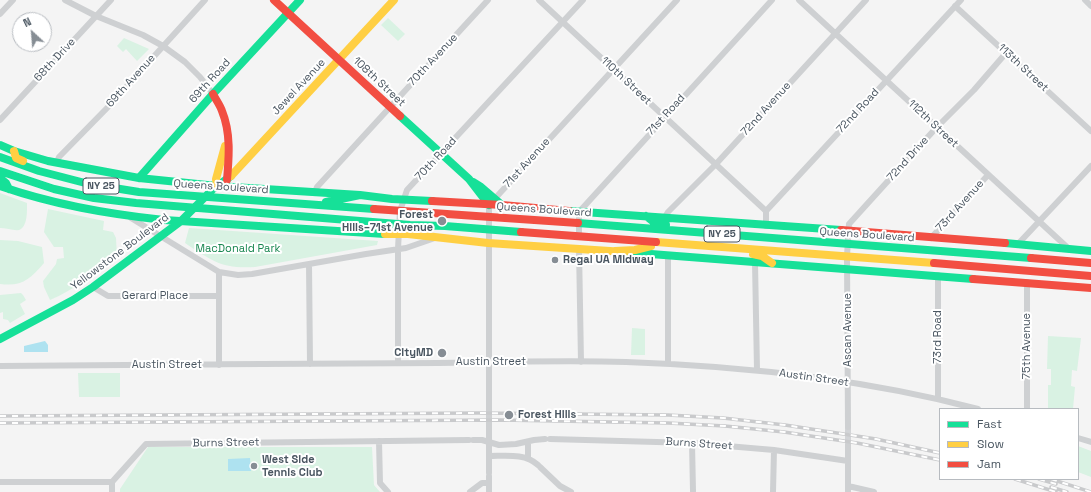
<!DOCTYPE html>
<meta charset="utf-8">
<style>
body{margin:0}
#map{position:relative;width:1091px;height:492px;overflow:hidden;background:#f4f4f4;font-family:"Space Grotesk",sans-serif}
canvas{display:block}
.legend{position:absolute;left:939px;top:408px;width:140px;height:72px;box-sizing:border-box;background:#fff;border:1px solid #b7bbc0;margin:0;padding:5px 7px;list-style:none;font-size:12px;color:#4a5661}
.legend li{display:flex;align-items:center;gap:8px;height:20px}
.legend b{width:20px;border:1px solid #b7bbc0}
.north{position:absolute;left:12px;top:12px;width:40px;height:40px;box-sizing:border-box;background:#fff;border:1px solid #b7bbc0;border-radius:50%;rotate:334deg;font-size:11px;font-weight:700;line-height:16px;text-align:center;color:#4a5661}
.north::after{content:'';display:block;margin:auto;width:14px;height:18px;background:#868d94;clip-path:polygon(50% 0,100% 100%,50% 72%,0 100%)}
</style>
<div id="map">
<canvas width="1091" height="492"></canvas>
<ul class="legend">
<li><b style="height:5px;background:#16e098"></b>Fast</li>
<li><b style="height:5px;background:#ffcf43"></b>Slow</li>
<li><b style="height:5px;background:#f24e42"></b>Jam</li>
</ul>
<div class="north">N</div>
</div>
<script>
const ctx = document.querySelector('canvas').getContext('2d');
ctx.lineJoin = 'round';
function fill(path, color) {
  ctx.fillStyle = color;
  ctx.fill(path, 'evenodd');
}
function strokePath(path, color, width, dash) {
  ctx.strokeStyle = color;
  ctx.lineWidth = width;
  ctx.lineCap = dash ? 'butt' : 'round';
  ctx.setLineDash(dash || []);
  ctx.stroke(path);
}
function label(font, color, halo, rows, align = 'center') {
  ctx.font = font + ' "Space Grotesk",sans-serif';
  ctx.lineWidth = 4;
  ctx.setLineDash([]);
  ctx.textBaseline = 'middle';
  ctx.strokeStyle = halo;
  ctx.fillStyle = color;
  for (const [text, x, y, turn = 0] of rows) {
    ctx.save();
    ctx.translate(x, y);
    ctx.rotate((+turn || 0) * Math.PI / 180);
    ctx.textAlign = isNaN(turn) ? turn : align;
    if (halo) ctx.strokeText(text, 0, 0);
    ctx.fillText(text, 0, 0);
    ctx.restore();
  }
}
fill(new Path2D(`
 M388,18l17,16 -7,7 -17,-16z
 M124,38l25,11 -12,12 -11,-12 -3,3 -6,-6z
 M0,193l27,10c0,7 1,24 -8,27 -5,1 -13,-2 -19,-2z
 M48,209l56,12 -1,9 10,2 3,6 1,19c-22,16 -43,33 -67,43l-6,-13 -1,-6 13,-17 1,-5 7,-1 -1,-11h-9l-10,-15z
 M189,228l189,13 -1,4 -122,22c-33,2 -43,-6 -70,-24z
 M0,240l18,1 24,6 2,16c-14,16 -22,24 -44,21z
 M21,293l2,2 3,5 -6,4 5,10 -15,9 -2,-3 -5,-1v-7l-3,1v-18z
 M632,328l13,1v26h-14z
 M1048,336l33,2 -4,33 -5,-1 -1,16 4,1 -2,22h-25v-24h3v-16h-4z
 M78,373h42v24h-41z
 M1078,446l13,5v26l-13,-5z
 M148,447h224l2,38 6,7h-260v-3z`), '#d9f2e3');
fill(new Path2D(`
 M45,341l3,4v7h-24v-6z
 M250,458l1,13h-23v-12z`), '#aee2f0');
strokePath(new Path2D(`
 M848,427v17`), '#d2d4d7', 6, [6, 3]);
strokePath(new Path2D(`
 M65,0l31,16 47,19 20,11 22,16 15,15 13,17
 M539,0l227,211
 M799,0l269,248
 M1085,0l6,6
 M955,6l136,125
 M0,14l13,-14
 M0,120l111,-120
 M57,162l2,-5 50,-51 96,-106
 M315,192l2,-5 171,-187
 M665,217l3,-5 48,-48 150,-164
 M131,218l88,54 19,3 14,-1 114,-20 40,-6 29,-10
 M766,226v-15l195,-211
 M579,237v-25l193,-212
 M931,238l57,-63
 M1018,244l73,-78
 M579,248l2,114
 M755,262l2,108
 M309,264l1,100
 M219,272v93
 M938,275v123
 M1027,282v127
 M93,287l15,9h110
 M398,363v-114l2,-38 7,-21 176,-190
 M668,364v-109
 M0,366c146,-1 293,-3 439,-3 62,-1 125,-3 187,-1 118,4 238,17 352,47
 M848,427l-1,-171 2,-32 87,-96 38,-38 32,-37
 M1078,438l13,4
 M550,439l142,4 82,7 74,11
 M473,440h9l17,5 17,-1 18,-4 11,-1
 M379,441l1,42 8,9
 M692,443l1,48
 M848,444v48
 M489,456c17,0 36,-3 49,9
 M528,458v-16
 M540,467l20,19 11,6
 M489,473v-268l188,-205
 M489,476v16
 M0,482h112
 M112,482l34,-38 323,-4
 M112,482v10
 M848,486l26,6
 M470,492l12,-9h7
 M773,492l1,-42`), '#ced0d2', 6);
strokePath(new Path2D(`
 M400,116l69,63 20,26
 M0,145l14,6 34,10 91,17 78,8 143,9 32,4 40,2
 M0,157l39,14 50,13 50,8 235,17
 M0,171l54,18 40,9 42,5 274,22 35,1 76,6
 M0,178l6,5 3,6
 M139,178l74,-84 87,-94
 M473,182l8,5 21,18
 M0,186c55,19 107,28 164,34l221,14
 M326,202l34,-7
 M569,211l272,19
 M646,216l10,8 10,1
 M578,223l453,35
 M1005,243l86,8
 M625,252l348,27
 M0,339l73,-39 20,-13 88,-66 32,-32 18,-13`), '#16e098', 8);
strokePath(new Path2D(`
 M14,151l2,7 7,3
 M231,176l163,-176
 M217,186l-1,-7 9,-33
 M385,234h23l80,9 137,9
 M656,242l278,21
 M615,251l20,-1 16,-4
 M753,254l9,2 10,7`), '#ffcf43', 8);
strokePath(new Path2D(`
 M274,0l126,116
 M213,94c3,6 7,11 9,17 9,22 7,46 5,69
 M432,201l70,4 67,6
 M374,209l204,14
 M841,230l164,13
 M521,232l135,10
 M1031,258l60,5
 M934,263l157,13
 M973,279l118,9`), '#f24e42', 8);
const rail = new Path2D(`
 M0,416l478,-3 190,2 55,3 62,7 91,14 64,14
 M0,423l500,-3 168,3 57,3 59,6 73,11 83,17
 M1015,479l41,13
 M1039,479l17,5
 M1051,479l40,13
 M1051,487l16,5`);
strokePath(rail, '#c9cacc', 3.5);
strokePath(rail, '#fff', 2, [6]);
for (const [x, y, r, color] of [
 [442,221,5,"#868d94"],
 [555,260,4,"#868d94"],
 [442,353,5,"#868d94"],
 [509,415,5,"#868d94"],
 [254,466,4,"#868d94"]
]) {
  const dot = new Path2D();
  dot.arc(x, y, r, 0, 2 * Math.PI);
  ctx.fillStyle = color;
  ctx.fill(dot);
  strokePath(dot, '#fff', 1.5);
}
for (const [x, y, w] of [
 [101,186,36],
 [722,234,36]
]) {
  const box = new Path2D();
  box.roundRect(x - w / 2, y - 8, w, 16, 3);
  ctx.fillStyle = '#fff';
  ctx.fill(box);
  strokePath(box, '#4a5661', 1);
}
label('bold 10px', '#4a5661', null, [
 ["NY 25",101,186],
 ["NY 25",722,234]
]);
label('11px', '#4a5661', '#fff', [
 ["68th Drive",55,60,-47],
 ["70th Avenue",433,60,-47],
 ["113th Street",1023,68,43],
 ["69th Avenue",131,81,-48],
 ["69th Road",210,81,-48],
 ["110th Street",626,81,43],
 ["108th Street",379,82,43],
 ["Jewel Avenue",299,87,-47],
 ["72nd Avenue",766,109,-48],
 ["72nd Road",858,111,-47],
 ["71st Road",666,115,-48],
 ["112th Street",933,124,43],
 ["70th Road",436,159,-47],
 ["72nd Drive",908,159,-48],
 ["71st Avenue",527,163,-48],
 ["Queens Boulevard",221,187,4],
 ["73rd Avenue",960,206,-48],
 ["Queens Boulevard",544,210,4],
 ["Queens Boulevard",867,235,4],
 ["Yellowstone Boulevard",120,252,-37],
 ["Gerard Place",155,296],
 ["Ascan Avenue",848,330,-90],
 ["73rd Road",938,337,-90],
 ["75th Avenue",1027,346,-90],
 ["Austin Street",491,362],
 ["Austin Street",167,365],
 ["Austin Street",814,378,8],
 ["Burns Street",226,443,-1],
 ["Burns Street",699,444,4]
]);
label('bold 11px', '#4a5661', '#fff', [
 ["Forest",433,215,"right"],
 ["Hills–71st Avenue",433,228,"right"],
 ["Regal UA Midway",563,260],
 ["CityMD",433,353,"right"],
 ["Forest Hills",518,415],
 ["West Side",262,460],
 ["Tennis Club",262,473]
], 'left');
label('11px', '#17864f', '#fff', [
 ["MacDonald Park",238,249]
]);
</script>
